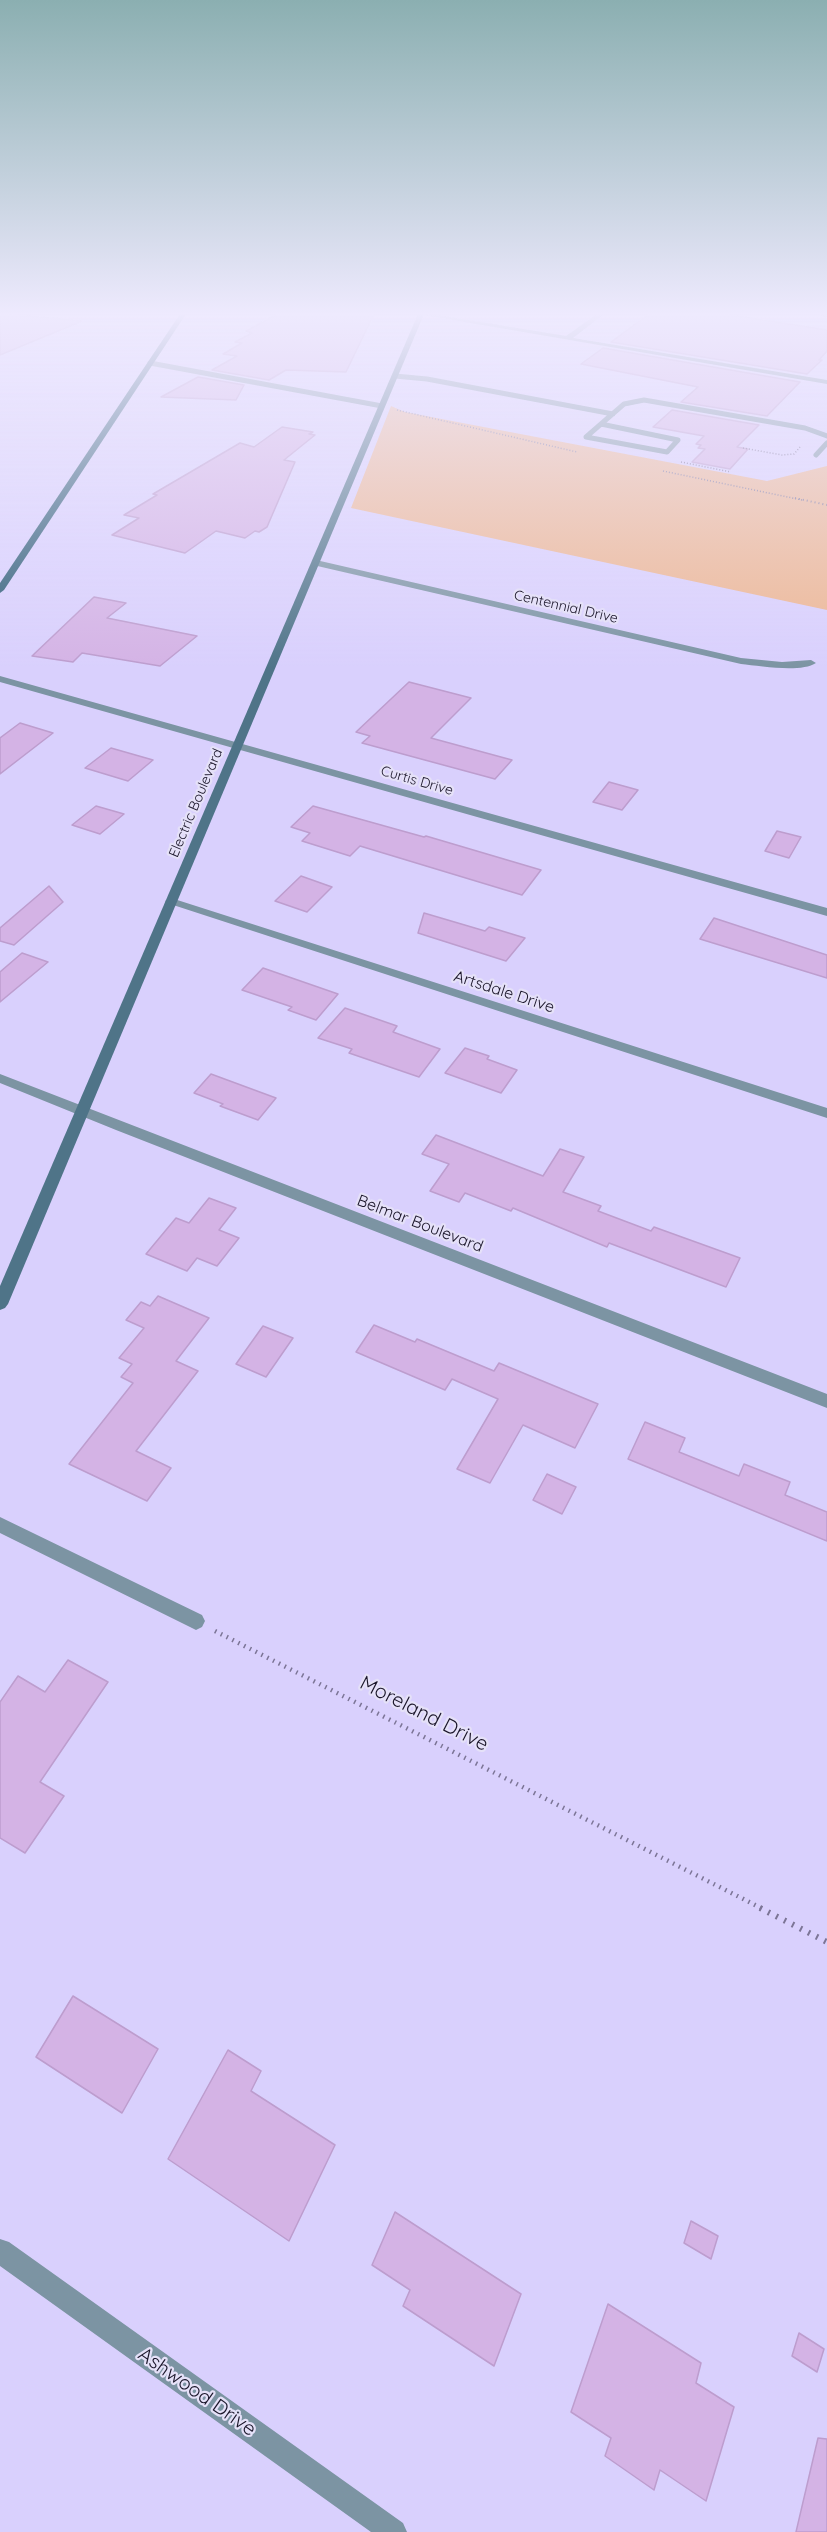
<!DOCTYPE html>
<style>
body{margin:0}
canvas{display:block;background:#d9d0fd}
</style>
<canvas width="827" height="2532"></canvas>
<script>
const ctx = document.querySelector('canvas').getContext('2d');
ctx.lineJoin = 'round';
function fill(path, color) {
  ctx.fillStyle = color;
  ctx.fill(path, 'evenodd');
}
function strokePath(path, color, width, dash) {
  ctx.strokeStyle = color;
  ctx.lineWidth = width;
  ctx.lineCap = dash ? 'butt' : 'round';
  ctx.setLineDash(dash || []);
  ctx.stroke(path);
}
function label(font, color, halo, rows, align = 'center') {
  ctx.font = font + ' Quicksand,sans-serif';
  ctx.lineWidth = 4.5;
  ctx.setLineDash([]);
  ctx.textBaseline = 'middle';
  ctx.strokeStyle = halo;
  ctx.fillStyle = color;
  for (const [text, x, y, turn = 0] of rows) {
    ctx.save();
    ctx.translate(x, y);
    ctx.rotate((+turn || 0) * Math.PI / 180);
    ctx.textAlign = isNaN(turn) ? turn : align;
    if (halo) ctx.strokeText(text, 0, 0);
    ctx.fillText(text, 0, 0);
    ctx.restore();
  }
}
fill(new Path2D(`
 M391,406l14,6 362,69 60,-15v144l-476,-102z`), '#edb692');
const building = new Path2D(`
 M0,314h7l75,7 -82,34z
 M278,314h96l-28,58 -60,-2 -17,10 -57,-10 25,-14 -14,-2 19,-11 -7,-1 17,-9 -6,-2z
 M649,314h75l103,16v21l-8,9h3l-15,14 -196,-32z
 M603,348l197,34 -33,34 -86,-14 17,-15 -117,-23z
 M198,377l46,8 -8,15 -75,-3z
 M672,410l87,15 -22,22 11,2 -18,20 -38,-7 13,-13 -7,-1 3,-3 -5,-1 8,-8 -51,-9z
 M282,427l31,5 -4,2 6,1 -31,25 11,2 -28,65 -8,5 -4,-1 -10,7 -29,-7 -31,22 -73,-18 27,-17 -15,-3 33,-20 -4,-1 87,-51 14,4z
 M94,597l32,6 -19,15 90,18 -37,30 -78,-13 -9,9 -41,-6z
 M409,682l62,16 -40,40 81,22 -17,19 -133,-36 8,-7 -14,-4z
 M20,723l33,10 -53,41v-36z
 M111,748l42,12 -25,21 -43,-13z
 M609,782l29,8 -16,20 -29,-8z
 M96,806l28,8 -24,20 -28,-9z
 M313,806l111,31 2,-1 115,34 -19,25 -162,-49 -10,10 -48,-15 8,-8 -19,-6z
 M777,831l24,6 -12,21 -24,-7z
 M301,876l31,11 -25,25 -32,-11z
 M49,886l14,16 -49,43 -14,-4v-13z
 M424,913l61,18 4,-4 36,11 -19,23 -88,-28z
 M714,918l113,37v23l-127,-39z
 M22,953l26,9 -48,40v-30z
 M263,968l75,26 -22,26 -28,-10 4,-3 -50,-17z
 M345,1008l52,18 -4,6 47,17 -21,28 -70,-24 3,-4 -34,-11z
 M465,1048l24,8 -2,3 30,11 -16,23 -56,-20z
 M211,1074l65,24 -18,22 -38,-14 3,-2 -29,-11z
 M436,1135l107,41 17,-27 24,8 -21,35 38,14 -3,5 53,20 3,-4 86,31 -14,29 -117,-44 -2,4 -94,-39 -2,3 -46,-18 -6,9 -29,-11 19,-27 -27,-10z
 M209,1198l27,10 -17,22 20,8 -22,28 -20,-8 -10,13 -41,-17 30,-36 13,5z
 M158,1296l51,22 -33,43 22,10 -62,80 35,17 -24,33 -78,-37 64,-81 -12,-6 11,-13 -13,-6 25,-30 -18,-8 15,-18 9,4z
 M374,1325l41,17 2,-3 77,32 5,-8 99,41 -23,44 -52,-23 -33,58 -33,-14 41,-70 -46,-20 -7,11 -89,-38z
 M263,1326l30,12 -27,39 -30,-13z
 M645,1422l40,16 -6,14 60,24 5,-12 46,18 -5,13 42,17v29l-199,-82z
 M547,1474l29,13 -14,27 -29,-14z
 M68,1660l40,22 -68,100 24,14 -39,57 -25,-15v-136l18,-26 27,16z
 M73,1996l85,53 -36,64 -86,-56z
 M228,2050l33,21 -10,20 84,54 -46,96 -121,-82z
 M395,2212l126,82 -27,72 -91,-60 7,-16 -38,-25z
 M691,2221l27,15 -7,23 -27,-16z
 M608,2304l93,59 -5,20 38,24 -28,94 -46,-31 -6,20 -49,-34 6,-18 -40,-26z
 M799,2333l25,16 -7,23 -25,-16z
 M818,2438l9,1v93h-31z`);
fill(building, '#d4b3e5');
strokePath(building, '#bd9dce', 1.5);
strokePath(new Path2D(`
 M397,410l180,42
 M743,448l39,7 12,-1 6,-7
 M681,462l50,10
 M663,471l139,29`), '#7c7596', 1.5, [1, 2]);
strokePath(new Path2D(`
 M795,498l32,7`), '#7c7596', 2, [1, 3]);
strokePath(new Path2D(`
 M215,1631l548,278`), '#7c7596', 4.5, [1.5, 5]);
strokePath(new Path2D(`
 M760,1908l67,34`), '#7c7596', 6, [2, 7]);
strokePath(new Path2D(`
 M150,363l232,43
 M395,376l32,3 186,35
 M601,424l77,16 -11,12 -81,-15 38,-33 20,-4 161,28 22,8
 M816,455l11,-12`), '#7c94a3', 5);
fill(new Path2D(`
 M418,314h14l134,22 31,-22h7l-31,24 254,42v4z
 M816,314h11v3l-10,-2z
 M316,560l425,98 41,4 29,-2 5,3c-15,10 -56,3 -75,1l-428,-99v-4z
 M0,676l827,232v8l-827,-234z
 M171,898l656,210v10l-660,-215 -2,-2z
 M0,1074l827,320v14l-711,-278 -116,-47z
 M0,1517l202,98 3,6 -3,6 -6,3 -6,-3 -190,-94z
 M0,2239l9,3 394,281 4,9h-36l-371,-266z`), '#7c94a3');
fill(new Path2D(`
 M418,314h6l-416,990 -3,4 -5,2v-24z`), '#4f7488');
fill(new Path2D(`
 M180,314h6l-182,276 -4,3v-10z`), '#2d5c75');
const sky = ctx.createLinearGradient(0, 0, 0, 668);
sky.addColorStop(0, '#8bafb1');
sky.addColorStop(0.47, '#eeeafe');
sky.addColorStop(1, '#eeeafe00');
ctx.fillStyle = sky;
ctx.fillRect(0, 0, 827, 668);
label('14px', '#191428', '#e5e1f8', [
 ["Centennial Drive",566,607,13],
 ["Curtis Drive",417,781,16],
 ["Electric Boulevard",196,803,-67]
]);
label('16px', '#191428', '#e5e1f8', [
 ["Artsdale Drive",504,992,18],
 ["Belmar Boulevard",420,1224,21]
]);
label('20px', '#191428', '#e5e1f8', [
 ["Moreland Drive",424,1714,27],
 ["Ashwood Drive",197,2392,35]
]);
</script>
